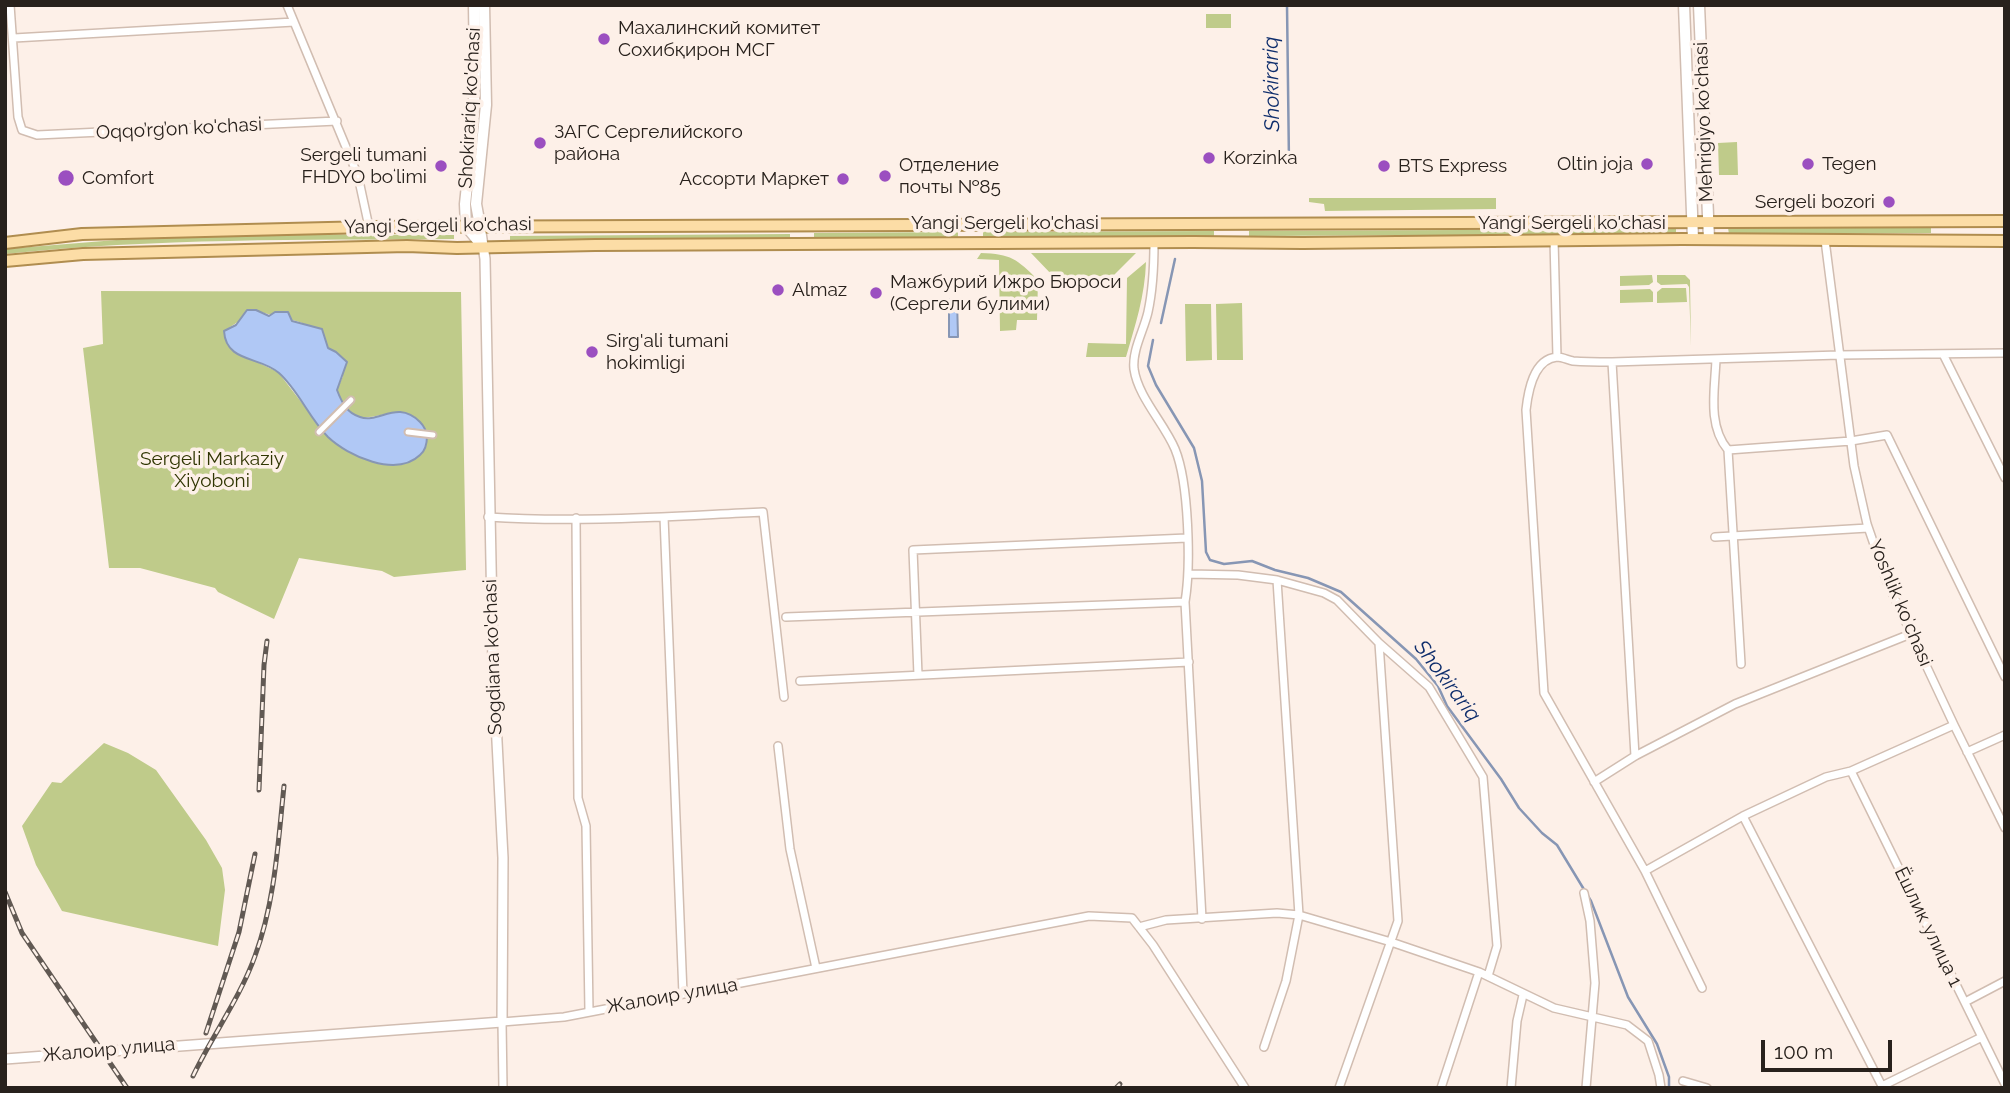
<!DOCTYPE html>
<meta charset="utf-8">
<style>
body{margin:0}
#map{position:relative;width:2010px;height:1093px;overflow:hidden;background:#fdf0e8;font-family:Raleway,sans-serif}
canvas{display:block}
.frame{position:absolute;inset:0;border:7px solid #28211c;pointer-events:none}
.scale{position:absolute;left:1761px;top:1040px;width:131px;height:32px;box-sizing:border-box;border:4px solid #28211c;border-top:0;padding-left:9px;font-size:21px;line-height:24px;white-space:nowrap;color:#28211c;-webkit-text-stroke:5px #fdf0e8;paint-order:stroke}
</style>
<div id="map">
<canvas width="2010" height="1093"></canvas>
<div class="frame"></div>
<div class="scale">100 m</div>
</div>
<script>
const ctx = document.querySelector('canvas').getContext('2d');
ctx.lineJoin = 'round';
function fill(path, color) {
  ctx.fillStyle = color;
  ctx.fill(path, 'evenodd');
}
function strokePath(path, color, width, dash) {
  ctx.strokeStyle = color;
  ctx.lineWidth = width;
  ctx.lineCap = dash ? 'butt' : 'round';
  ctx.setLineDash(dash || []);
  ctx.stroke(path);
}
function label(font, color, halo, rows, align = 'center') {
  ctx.font = font + ' Raleway,sans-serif';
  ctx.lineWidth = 7;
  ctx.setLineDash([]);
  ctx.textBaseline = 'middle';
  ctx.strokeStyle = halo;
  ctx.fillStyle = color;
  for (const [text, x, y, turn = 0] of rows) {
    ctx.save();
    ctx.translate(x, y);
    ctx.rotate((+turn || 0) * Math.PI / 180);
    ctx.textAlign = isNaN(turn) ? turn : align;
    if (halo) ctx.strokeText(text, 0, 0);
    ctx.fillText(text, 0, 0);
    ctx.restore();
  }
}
fill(new Path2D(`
 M1206,14h25v14h-25z
 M1737,142l1,33h-19l-1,-32z
 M1309,198h187v11l-171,2 -1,-7 -15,-2z
 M1931,227v6l-202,1 -1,-6z
 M1676,229v5l-427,2v-5z
 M1214,231v5l-231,1v-5z
 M958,232v5l-144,1v-5z
 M243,234l211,1v4c-150,1 -299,-1 -449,15v-5l136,-11z
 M790,234v4l-280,2v-4z
 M981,253c30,1 36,6 57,27l-1,40h-20l-1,10 -16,1 -1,-71 -22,-1z
 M1031,253h105l-23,23 -59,1z
 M1146,262c-1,34 -11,64 -20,95h-40l2,-14 38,1 1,-66z
 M1652,275l1,7 -4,3 -29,1v-10z
 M1657,275h28l5,5 1,67 -2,-60 -2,-3 -26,1 -4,-3z
 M1662,288h24l1,14 -30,1v-11z
 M1650,289l3,3v10l-33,1v-13z
 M101,291l360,1 5,278 -72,7 -12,-6 -83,-13 -25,61 -56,-27 -3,-4 -75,-20h-31l-26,-220 20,-4zM256,310c23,10 65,8 71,38l9,4 7,24 -6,14c21,51 41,12 78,27l-7,46 -79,-25 -51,-66 -19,-9 -35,-32z
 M1242,303l1,57h-26l-1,-56z
 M1185,304h26l1,56 -26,1z
 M104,743l24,10 28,17 50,70 16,28 3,22 -7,56 -156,-35 -26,-46 -14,-39 30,-44 9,1z`), '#bfcb8a');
const water = new Path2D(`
 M949,299h8l1,38h-9z
 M247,310h9l13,6 6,-4h13l4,9 30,8 6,19 8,4 11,10 -10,28c5,13 10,23 23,27 19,7 37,-18 60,5 4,4 6,8 7,14 0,7 -2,15 -7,19 -24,23 -72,1 -92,-18 -19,-19 -29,-46 -49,-64 -19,-17 -53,-10 -55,-42l12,-6z`);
fill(water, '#b0c8f5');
strokePath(water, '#8796b4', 2);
strokePath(new Path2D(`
 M1287,5l2,158
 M1161,323l14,-64
 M1153,340l-5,26 8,19 38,63 8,33 4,71 4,8 14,4 28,-3 23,9 33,8 33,14 75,67 22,27 9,20 54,73 18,29 23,25 15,12 34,56 37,96 29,47 12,33v11`), '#8796b4', 2.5);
const pedestrian = new Path2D(`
 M319,432l32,-32
 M408,432l25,3`);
const minor = new Path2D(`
 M10,5l8,112 4,13 15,5 300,-14
 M287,5l71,171 11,51
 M14,38l280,-16
 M1554,240l3,117
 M1825,240l29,226 13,58 20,58 67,143 51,103
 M1154,243c0,23 -1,46 -6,69 -4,18 -16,38 -14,57 4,28 30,54 41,80 14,34 16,117 10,153l17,317
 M1943,354l62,124
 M1716,359c-1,30 -9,66 12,91l13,214
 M1612,362l23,394
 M1728,450l123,-9 36,-6 118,242
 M488,517c91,6 184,-1 275,-5l21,185
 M664,517l19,477
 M576,518l2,280 8,28 3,185
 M1715,537l153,-9
 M1189,574l49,1 39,5 47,13 13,7 42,43 19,278 -59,167
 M786,617l399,-15
 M1379,643l50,44 54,90 14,169 -9,30
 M918,675l-5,-125 274,-12
 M800,681l389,-19
 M778,746l12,103 26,119
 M1967,752l38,-17
 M1851,771l154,313
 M1594,782l41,-26 100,-52 178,-71
 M1743,816l140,272
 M1645,871l98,-55 83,-39 25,-6 103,-46
 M1584,893l6,28 5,62 -9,105
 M1139,927l27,-7 111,-7 22,2 92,27 88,30 75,36 73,17 21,16 11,34 2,13
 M1702,988l-57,-117 -101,-178 -18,-283c2,-18 7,-51 31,-53 5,0 11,3 16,4 13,1 26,1 39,1l227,-7 166,-2
 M1965,1002l40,-21
 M1264,1047l22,-66 13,-66 -22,-335
 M1683,1081l24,7
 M1882,1086l100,-49
 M503,1088l-1,-66 62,-5 525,-101 43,2 21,27 92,143
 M1441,1088l38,-116
 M1511,1088l6,-67 6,-26`);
const tertiary = new Path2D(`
 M5,1059l497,-37 1,-164 -10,-194 -8,-405 -5,-33`);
const secondary = new Path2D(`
 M474,5l1,64 -2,60 -8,75 1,22 17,21
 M1684,5l9,234
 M1699,5l10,234
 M480,226l-4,-22 10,-99 -2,-100`);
const primary = new Path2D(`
 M5,243l77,-9 287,-7 1636,-6
 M5,261l78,-7 324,-8 50,2 138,-3 598,-3 110,1 379,-4 323,2`);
strokePath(pedestrian, '#d1bdb1', 9);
strokePath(minor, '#d1bdb1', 10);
strokePath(tertiary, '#d1bdb1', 12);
strokePath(secondary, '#d1bdb1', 13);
strokePath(primary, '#b08d4f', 14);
strokePath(pedestrian, '#fff', 5);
strokePath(minor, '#fff', 7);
strokePath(tertiary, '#fff', 9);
strokePath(secondary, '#fff', 10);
strokePath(primary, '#fcdda6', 10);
const rail = new Path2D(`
 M259,790l5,-125 3,-24
 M5,892l17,41 105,155
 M206,1033l33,-101 16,-78
 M193,1076c19,-40 47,-78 62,-120 20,-54 23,-113 29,-170
 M1116,1088l4,-4`);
strokePath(rail, '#615953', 5);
strokePath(rail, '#fdf0e8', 2.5, [8]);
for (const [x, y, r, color] of [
 [604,39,7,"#9b4fc0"],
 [540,143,7,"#9b4fc0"],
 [1209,158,7,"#9b4fc0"],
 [1647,164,7,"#9b4fc0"],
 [1808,164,7,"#9b4fc0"],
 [441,166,7,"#9b4fc0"],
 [1384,166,7,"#9b4fc0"],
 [885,176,7,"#9b4fc0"],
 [66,178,9,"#9b4fc0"],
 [843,179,7,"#9b4fc0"],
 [1889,202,7,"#9b4fc0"],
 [778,290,7,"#9b4fc0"],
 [876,293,7,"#9b4fc0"],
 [592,352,7,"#9b4fc0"]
]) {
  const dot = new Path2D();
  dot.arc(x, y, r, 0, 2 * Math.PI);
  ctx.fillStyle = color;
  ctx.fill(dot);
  strokePath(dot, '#fdf0e8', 2.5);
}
label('19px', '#28211c', '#fdf0e8', [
 ["Махалинский комитет",618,28],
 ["Сохибқирон МСГ",618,50],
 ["ЗАГС Сергелийского",554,132],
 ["района",554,154],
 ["Sergeli tumani",427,155,"right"],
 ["FHDYO boʻlimi",427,177,"right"],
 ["Korzinka",1223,158],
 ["Oltin joja",1633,164,"right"],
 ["Tegen",1822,164],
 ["Отделение",899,165],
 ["почты №85",899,187],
 ["BTS Express",1398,166],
 ["Comfort",82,178],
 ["Ассорти Маркет",829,179,"right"],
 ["Sergeli bozori",1875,202,"right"],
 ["Мажбурий Ижро Бюроси",890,282],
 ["(Сергели булими)",890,304],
 ["Almaz",792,290],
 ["Sirg'ali tumani",606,341],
 ["hokimligi",606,363]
], 'left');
label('19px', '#28211c', '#fdf0e8', [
 ["Shokirariq ko'chasi",470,108,-87],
 ["Mehrigiyo ko'chasi",1704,122,-92],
 ["Oqqo’rg’on ko'chasi",179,129,-3],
 ["Yangi Sergeli ko'chasi",1005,223],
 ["Yangi Sergeli ko'chasi",1572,223],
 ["Yangi Sergeli ko'chasi",438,226,-1],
 ["Yoshlik koʻchasi",1900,603,67],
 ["Sogdiana ko'chasi",493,657,-92],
 ["Ёшлик улица 1",1928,927,64],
 ["Жалоир улица",672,996,-10],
 ["Жалоир улица",109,1050,-5]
]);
label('19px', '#2f3502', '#fdf0e8', [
 ["Sergeli Markaziy",212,459],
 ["Xiyoboni",212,481]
]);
label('italic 21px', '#0e2d6c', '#fdf0e8', [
 ["Shokirariq",1272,84,-91],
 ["Shokirariq",1447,681,53]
]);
</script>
